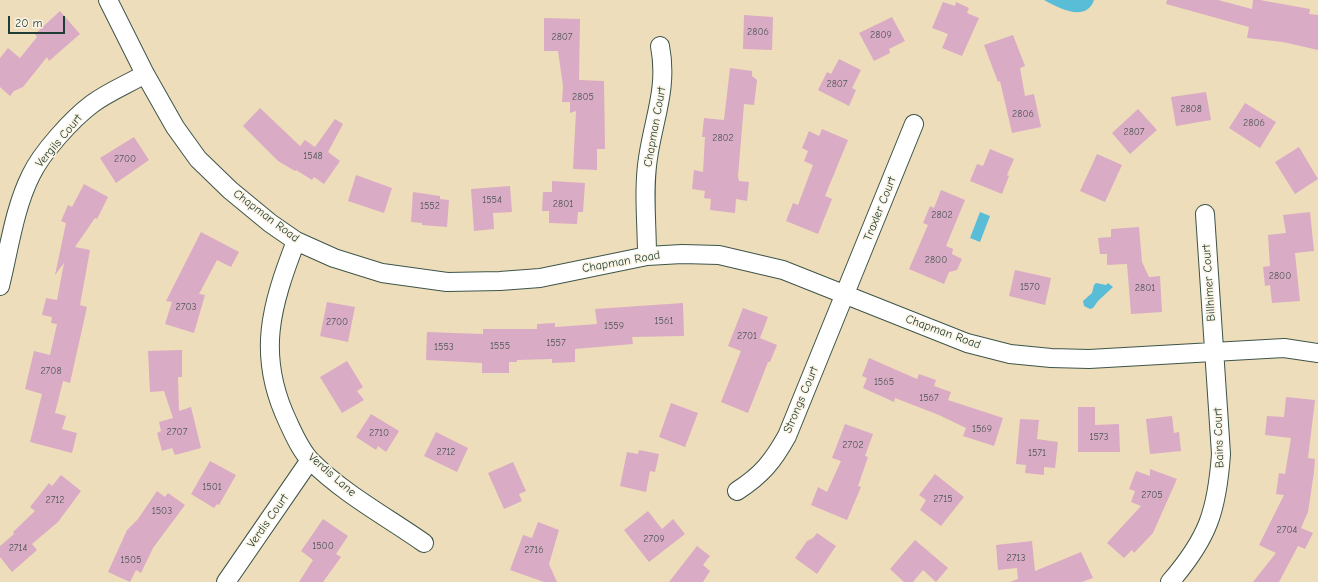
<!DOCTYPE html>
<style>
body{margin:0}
#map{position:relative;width:1318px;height:582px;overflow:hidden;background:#eeddba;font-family:"Comic Neue",sans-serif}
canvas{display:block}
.scale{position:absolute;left:8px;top:16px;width:57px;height:18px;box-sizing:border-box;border:2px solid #1f3d34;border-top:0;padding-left:5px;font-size:12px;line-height:14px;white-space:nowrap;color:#1f3d34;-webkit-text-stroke:3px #fcf5e5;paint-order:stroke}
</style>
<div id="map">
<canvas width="1318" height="582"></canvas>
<div class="scale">20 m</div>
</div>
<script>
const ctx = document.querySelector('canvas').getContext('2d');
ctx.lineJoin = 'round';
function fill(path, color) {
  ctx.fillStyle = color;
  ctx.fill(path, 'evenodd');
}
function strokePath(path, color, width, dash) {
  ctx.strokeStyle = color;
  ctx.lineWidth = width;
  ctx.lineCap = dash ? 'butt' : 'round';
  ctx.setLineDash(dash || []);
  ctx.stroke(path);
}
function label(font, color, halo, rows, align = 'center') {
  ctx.font = font + ' "Comic Neue",sans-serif';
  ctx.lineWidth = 3;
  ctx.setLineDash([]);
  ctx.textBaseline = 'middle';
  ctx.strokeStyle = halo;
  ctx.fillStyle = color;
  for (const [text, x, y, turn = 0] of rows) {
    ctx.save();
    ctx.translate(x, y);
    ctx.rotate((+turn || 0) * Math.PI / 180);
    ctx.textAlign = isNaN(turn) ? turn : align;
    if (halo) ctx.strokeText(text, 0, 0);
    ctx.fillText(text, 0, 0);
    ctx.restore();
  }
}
fill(new Path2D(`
 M1044,0h50c-8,23 -35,8 -50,0z
 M980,212l10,4 -10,26 -10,-4z
 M1096,283l10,2 2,-2 5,4 -15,14 -5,7 -3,1 -6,-3 -1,-5 9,-8 2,-8z`), '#5abdd8');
fill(new Path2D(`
 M1167,0h51l34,9 1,-9h7l50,9 -1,5 9,1v35l-35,-8 -36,-4 2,-11 -83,-23z
 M943,2l12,4 1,-4 13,6 -2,5 12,5 -17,38 -20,-8 6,-14 -16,-6z
 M60,11l20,23 -31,27 -2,-4 -24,30 -9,4 -4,5 -10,-9v-29l8,-10 12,10 17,-21 -2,-3z
 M744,15l29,2 -1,33 -29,-1z
 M892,17l13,24 -16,8 1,4 -16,8 -15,-28z
 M544,18l36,1 -1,61 25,1 1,68h-8v21l-24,-1 3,-58 -6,2v-11h-8l1,-16 -5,-35h-14z
 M1013,35l12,31 -5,2 5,28 9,-2 7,33 -29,6 -12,-52 -2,1 -14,-37z
 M839,59l22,11 -9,18 4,2 -7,16 -31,-16 9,-18 4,2z
 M730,68l22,3v5l5,4 -3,25 -10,-1 -6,72 1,5 10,1 -2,19 -11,-2 -1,14 -25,-3 1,-11 -7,-1 1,-7 -13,-2 2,-19 9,2 2,-35h-3l2,-19 20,2z
 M1206,92l5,28 -35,6 -5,-29z
 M1245,103l31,19 -16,26 -31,-20z
 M260,108l40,38 5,-6 10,7 20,-28 8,5 -15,28 12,9 -16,23 -10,-7 -2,3 -16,-10 -1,1 -17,-10 -35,-35z
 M1138,109l19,21 -27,24 -18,-21z
 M822,129l26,11 -23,56 7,3 -14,35 -32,-13 7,-18 5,2 15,-40 -9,-4 4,-10 -6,-3 7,-17 10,5z
 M134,137l15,23 -33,23 -16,-25z
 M1299,147l19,32 -23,15 -20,-32z
 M990,149l24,10 -7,16 2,1 -7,18 -32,-13 7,-17 6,2z
 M1097,154l25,11 -17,37 -25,-11z
 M356,175l36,13 -8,25 -36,-12z
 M552,181l33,2 -2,29h-5l-1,12 -28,-1v-12h-7l1,-19h9z
 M84,184l24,13 -11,22 -2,-1 -20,29 15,3 -10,55 7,2 -17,76 -7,-2 -8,32 11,3 -4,13 15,4 -5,20 -42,-11 12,-48 -17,-5 9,-38 16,4 7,-31 -6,-1 1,-6 -10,-2 4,-17 11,2 7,-37 -9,12 11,-52 -5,-2 7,-16 4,2z
 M510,186l2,26 -19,1 1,16 -20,2 -3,-42z
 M941,190l24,10 -19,46 7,3 -1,5 10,5 -5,11 -8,2 -5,12 -35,-15 19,-44 -5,-2 7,-17 4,2z
 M413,192l27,4v3l9,1 -2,27 -25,-2v-2l-11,-1z
 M1310,212l4,39 -19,2 5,48 -28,2 -2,-18 -5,1 -2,-19 7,-1 -2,-31 18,-2 -3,-18z
 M1139,227l3,35 7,15 11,-1 2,36 -31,2 -4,-50 -20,1v-11h-7l-2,-16 13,-1v-8z
 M201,232l38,20 -8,15 -14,-7 -18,34 6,1 -11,38 -29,-9 7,-22 -6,-1z
 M1015,270l36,8 -6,27 -36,-9z
 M327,302l28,5 -7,35 -28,-6z
 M683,303l1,33 -52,1 1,7 -58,5v13l-23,1v-4l-35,1v2h-8v11h-27v-10l-56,-3 1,-28 56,2v-5h54v-5l18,-1v4l42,-3 -2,-15z
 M743,308l25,9 -8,21 17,7 -7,17h-2l-20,51 -27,-11 20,-51 -13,-5z
 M182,350v27h-4l1,34 12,-4 10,41 -26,7 -3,-7 -10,3 -5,-18 4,-2 -2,-9 14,-4 -9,-27 -14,1 -2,-41z
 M869,358l48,21 2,-5 17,6 -2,6 17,6 -3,8 55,18 -9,28 -31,-10 3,-8 -27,-13 -44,-17 -1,4 -31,-14 4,-10 -5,-2z
 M347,361l16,26 -6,4 7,9 -22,13 -22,-36z
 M1286,397l29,3 -7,58 7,1 -1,13 -6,40 -7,16 12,5 -8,16 -7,-3 -19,36h-26l23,-29 -17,-8 25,-50 -8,-1 3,-21 6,1 6,-36 -26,-3 2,-19 17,1z
 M671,403l27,10 -13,34 -26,-10z
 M1078,407h17v18l24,-1 1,28h-42z
 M371,414l28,17 -13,21 -8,-6 -2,4 -20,-13z
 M1172,416l2,17 5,-1 2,19 -31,3 -4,-35z
 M1020,419l19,1 -2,19 21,3 -3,26 -11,-1v8l-19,-2 1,-8 -10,-1z
 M845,424l28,10 -8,22 3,1 -10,29 3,1 -14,33 -36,-15 7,-18 9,5 14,-31 -9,-3z
 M436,432l32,16 -11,24 -33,-16z
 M639,450l20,4 -4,18 -5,-1 -4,21 -26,-6 7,-34 11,2z
 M210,461l26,14 -17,30 -2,-1 -3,4 -23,-14z
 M513,462l13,29 -7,3 3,7 -18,8 -16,-36z
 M1150,469l27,10 -24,54 -19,20 -2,-3 -8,8 -17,-15 34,-37 -10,-4 4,-11 -6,-2 7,-18 14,5z
 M935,474l29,23 -23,29 -21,-16 6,-10 -7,-5z
 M61,475l20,16 -23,31 -26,22 5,6 -25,22 -12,-15v-11l14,-12 -1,-2 22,-21 -5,-4 19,-24 3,3z
 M157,491l8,6 3,-4 17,12 -32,43 -12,25 -5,-3 -6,12 -22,-10 19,-42 11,-11z
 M648,511l14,18 11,-10 12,15 -36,28 -25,-32z
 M323,519l25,17 -12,18 5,3 -18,25h-24l14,-22 -12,-9z
 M538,522l21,8 -10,34 8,18h-13l-34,-12 13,-35 9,3z
 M817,533l19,13 -19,28 -22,-16 12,-17 6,-3z
 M915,540l33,28 -12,14 -13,-12 -10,12h-9l-14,-13z
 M1032,541l3,30 46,-19 12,26 -11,4h-72l8,-3 -1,-11 -19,2 -2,-25z
 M697,546l13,10 -7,9 7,6 -7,11h-34z`), '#daabc5');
const street = new Path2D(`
 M108,0l37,74 30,53 23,32 32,31 40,33 26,18 38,17 48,15 65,9 53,-1 40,-3 107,-22 35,-2 37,1 64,15 184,73 43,11 41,4 38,1 195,-11 34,5
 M296,241c-25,65 -40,114 -8,181 6,13 13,29 23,39 33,33 76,56 113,82
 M647,256c0,-32 -4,-66 1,-98 6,-41 20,-70 12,-112
 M0,286c9,-36 14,-77 31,-111 11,-23 41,-56 61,-71 16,-12 36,-20 53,-30
 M737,491c25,-16 36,-30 50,-55l127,-312
 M226,582l84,-122
 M1170,582c38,-44 47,-71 51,-128l-16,-240`);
strokePath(street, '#3e5548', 20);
strokePath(street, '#fff', 18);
label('10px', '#4e5858', null, [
 ["2806",758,32],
 ["2809",881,35],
 ["2807",562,37],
 ["2807",837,84],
 ["2805",583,97],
 ["2808",1191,109],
 ["2806",1023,114],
 ["2806",1254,123],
 ["2807",1134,132],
 ["2802",723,138],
 ["1548",313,156],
 ["2700",125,159],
 ["1554",492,200],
 ["2801",563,204],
 ["1552",430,206],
 ["2802",942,215],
 ["2800",936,260],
 ["2800",1280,276],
 ["1570",1030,287],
 ["2801",1145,288],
 ["2703",186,307],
 ["1561",664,321],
 ["2700",337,322],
 ["1559",614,326],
 ["2701",747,336],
 ["1557",556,343],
 ["1555",500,346],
 ["1553",444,347],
 ["2708",51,371],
 ["1565",884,382],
 ["1567",929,398],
 ["1569",982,429],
 ["2707",177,432],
 ["2710",379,433],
 ["1573",1099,437],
 ["2702",853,445],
 ["2712",446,452],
 ["1571",1037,453],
 ["1501",212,487],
 ["2705",1152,495],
 ["2715",943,499],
 ["2712",55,500],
 ["1503",162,511],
 ["2704",1287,530],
 ["2709",654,539],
 ["1500",323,546],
 ["2714",18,548],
 ["2716",534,550],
 ["2713",1016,558],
 ["1505",131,560]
]);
label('12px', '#1f3d34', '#fcf5e5', [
 ["Chapman Court",655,127,-80],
 ["Vergils Court",59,141,-50],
 ["Traxler Court",880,209,-68],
 ["Chapman Road",266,216,37],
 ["Chapman Road",621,262,-10],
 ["Billhimer Court",1209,283,-94],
 ["Chapman Road",943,332,20],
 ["Strongs Court",801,400,-67],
 ["Bains Court",1219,438,-92],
 ["Verdis Lane",332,475,41],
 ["Verdis Court",268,521,-55]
]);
</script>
